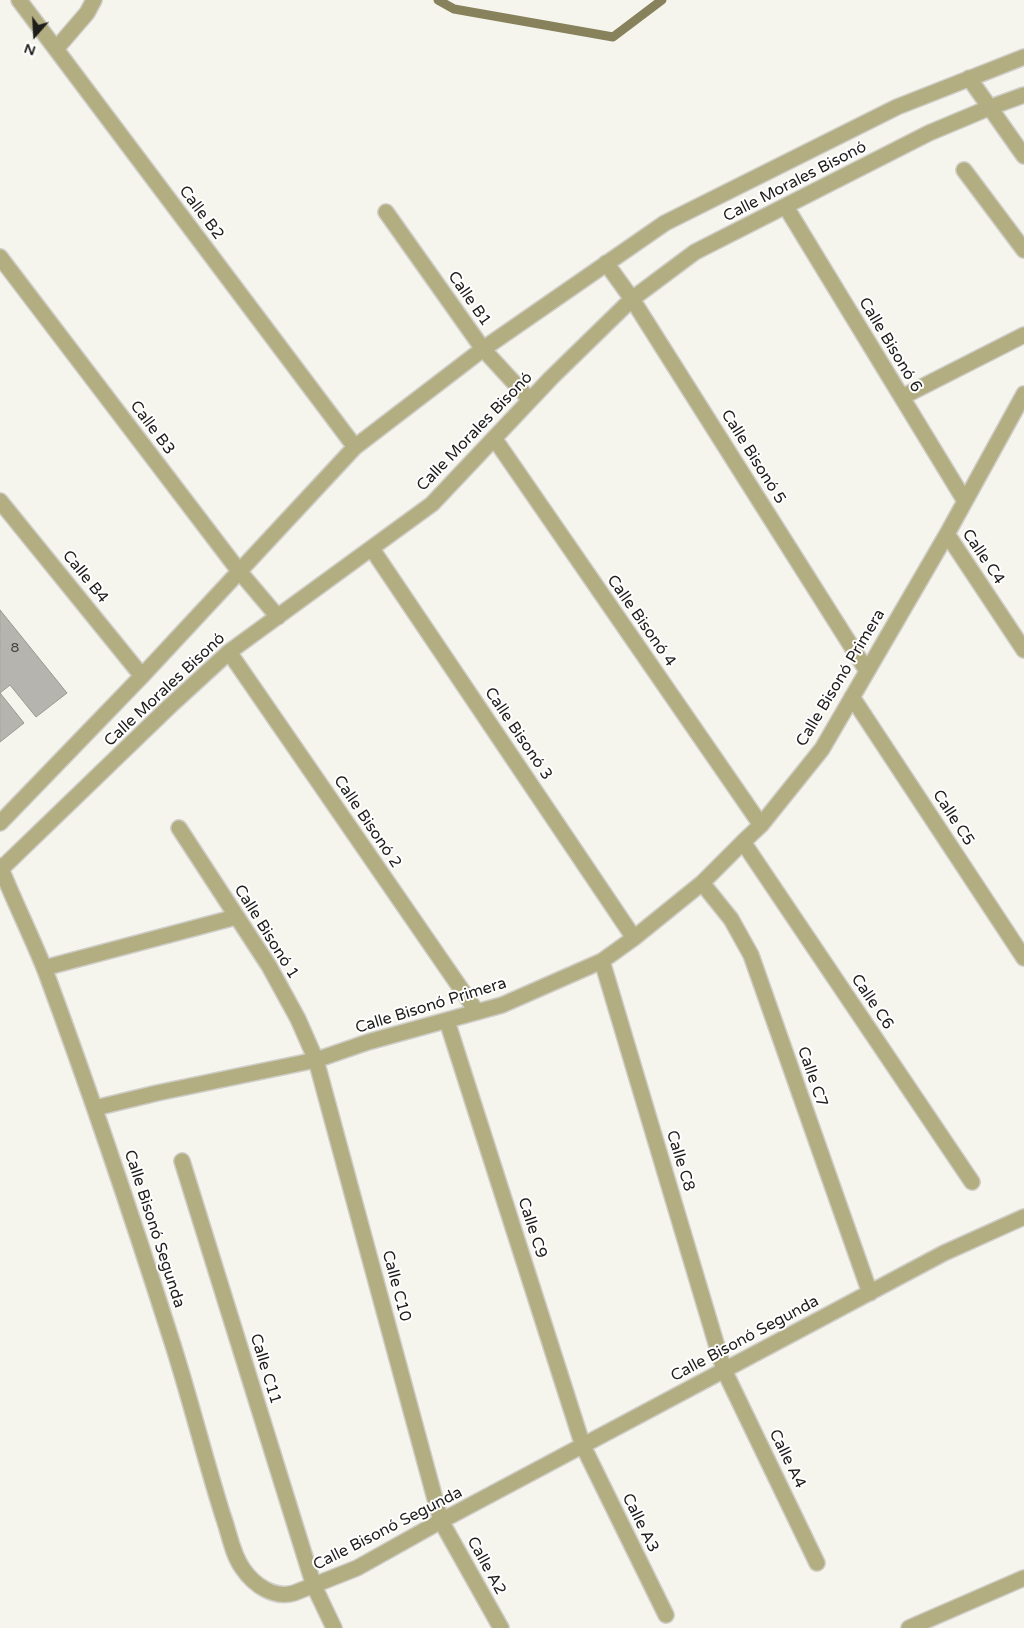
<!DOCTYPE html>
<meta charset="utf-8">
<style>
body{margin:0}
#map{position:relative;width:1024px;height:1628px;overflow:hidden;background:#f5f4ed;font-family:"Varela Round",sans-serif}
canvas{display:block}
.north{position:absolute;left:10px;top:10px;width:50px;height:50px;-webkit-text-stroke:4px #fff;paint-order:stroke;rotate:199deg;font-size:14px;font-weight:700;line-height:20px;text-align:center;color:#1e1d1b}
.north::after{content:'';display:block;margin:auto;width:18px;height:22px;background:#1e1d1b;clip-path:polygon(50% 0,100% 100%,50% 72%,0 100%)}
</style>
<div id="map">
<canvas width="1024" height="1628"></canvas>
<div class="north">N</div>
</div>
<script>
const ctx = document.querySelector('canvas').getContext('2d');
ctx.lineJoin = 'round';
function strokePath(path, color, width, dash) {
  ctx.strokeStyle = color;
  ctx.lineWidth = width;
  ctx.lineCap = dash ? 'butt' : 'round';
  ctx.setLineDash(dash || []);
  ctx.stroke(path);
}
function fill(path, color) {
  ctx.fillStyle = color;
  ctx.fill(path, 'evenodd');
}
function label(font, color, halo, rows, align = 'center') {
  ctx.font = font + ' "Varela Round",sans-serif';
  ctx.lineWidth = 4;
  ctx.setLineDash([]);
  ctx.textBaseline = 'middle';
  ctx.strokeStyle = halo;
  ctx.fillStyle = color;
  for (const [text, x, y, turn = 0] of rows) {
    ctx.save();
    ctx.translate(x, y);
    ctx.rotate((+turn || 0) * Math.PI / 180);
    ctx.textAlign = isNaN(turn) ? turn : align;
    if (halo) ctx.strokeText(text, 0, 0);
    ctx.fillText(text, 0, 0);
    ctx.restore();
  }
}
strokePath(new Path2D(`
 M438,0l16,9 159,28 49,-37`), '#87825b', 9);
const building = new Path2D(`
 M0,610l67,83 -31,24 -26,-32 -10,8z
 M0,693l24,30 -24,19z`);
fill(building, '#b5b4ae');
strokePath(building, '#989891', 1);
const minor = new Path2D(`
 M19,0l336,447
 M56,49l31,-36 7,-13
 M969,78l55,78
 M964,170l60,80
 M786,207l179,294
 M386,212l97,137 47,51
 M0,257l239,314 39,46
 M606,263l26,36 235,372
 M902,397l122,-62
 M494,438l267,387
 M0,501l142,175
 M947,534l77,116
 M372,549l262,389
 M229,652l248,360
 M852,697l172,261
 M0,823l142,-147 213,-229 128,-98 182,-126 232,-116 127,-50
 M179,828l90,138 29,53 18,41 125,461 60,107
 M743,842l229,340
 M0,866c14,35 31,69 45,104 46,124 88,249 128,375 18,57 32,114 50,171 6,16 9,38 20,53 11,16 31,30 51,24l63,-25 84,-47 503,-268 80,-36
 M0,870l170,-164 59,-54 203,-148 119,-126 81,-79 63,-47 234,-119 62,-26 33,-12
 M702,883l29,36 20,36 119,338
 M602,961l122,409 93,193
 M44,968l192,-51
 M447,1021l136,425 83,169
 M95,1108l62,-15 159,-33 52,-18 134,-37 100,-44 32,-23 68,-55 41,-41 18,-17 61,-76 125,-215 77,-140
 M182,1161l132,425 20,42
 M909,1628l115,-50`);
strokePath(minor, '#cecdc7', 18);
strokePath(minor, '#b3ae82', 15);
label('14px', '#444340', null, [
 ["8",15,648]
]);
label('16px', '#1e1d1b', '#fff', [
 ["Calle Morales Bisonó",795,182,-27],
 ["Calle B2",201,213,53],
 ["Calle B1",469,299,55],
 ["Calle Bisonó 6",890,345,59],
 ["Calle B3",152,428,53],
 ["Calle Morales Bisonó",475,432,-46],
 ["Calle Bisonó 5",753,457,58],
 ["Calle C4",983,557,56],
 ["Calle B4",85,577,51],
 ["Calle Bisonó 4",641,621,55],
 ["Calle Bisonó Primera",841,678,-59],
 ["Calle Morales Bisonó",165,690,-43],
 ["Calle Bisonó 3",518,734,56],
 ["Calle C5",953,818,57],
 ["Calle Bisonó 2",367,822,56],
 ["Calle Bisonó 1",266,932,58],
 ["Calle C6",872,1002,56],
 ["Calle Bisonó Primera",431,1006,-17],
 ["Calle C7",812,1077,71],
 ["Calle C8",680,1161,73],
 ["Calle C9",532,1228,72],
 ["Calle Bisonó Segunda",154,1229,72],
 ["Calle C10",396,1286,75],
 ["Calle Bisonó Segunda",745,1339,-28],
 ["Calle C11",265,1369,73],
 ["Calle A4",787,1459,64],
 ["Calle A3",640,1523,64],
 ["Calle Bisonó Segunda",388,1529,-27],
 ["Calle A2",486,1566,61]
]);
</script>
